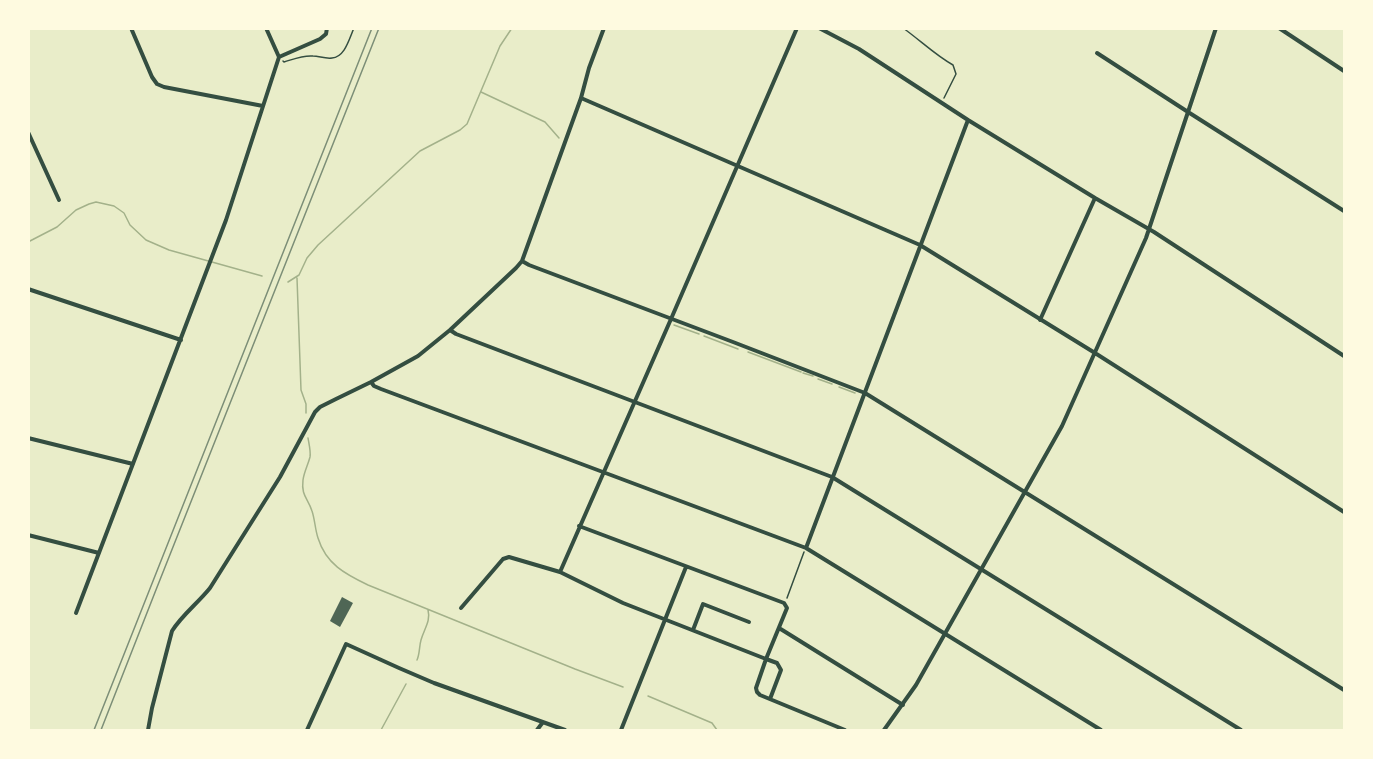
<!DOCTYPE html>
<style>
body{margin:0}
#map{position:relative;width:1373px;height:759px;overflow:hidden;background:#e9edc9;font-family:Poppins,sans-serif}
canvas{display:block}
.frame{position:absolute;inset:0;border:30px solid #fefae0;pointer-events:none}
</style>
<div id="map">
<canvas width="1373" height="759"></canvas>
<div class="frame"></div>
</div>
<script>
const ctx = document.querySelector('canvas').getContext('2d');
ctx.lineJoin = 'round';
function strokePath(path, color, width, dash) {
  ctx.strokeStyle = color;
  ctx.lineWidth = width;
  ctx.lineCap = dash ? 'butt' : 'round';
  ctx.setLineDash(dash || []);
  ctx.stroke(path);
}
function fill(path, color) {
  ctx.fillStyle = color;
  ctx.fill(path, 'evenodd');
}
strokePath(new Path2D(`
 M481,92l64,30 14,16
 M28,242l29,-15 19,-17 13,-6 7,-2 18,4 10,7 6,12 16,15 23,10 93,26
 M297,278l4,112 5,14v9
 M288,282l11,-7 8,-17 11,-13 102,-94 40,-21 7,-6 33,-78 12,-18
 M674,325l25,9
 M704,336l34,13
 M748,352l53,20
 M803,373l10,3
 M818,379l14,5
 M839,387l16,6
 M308,438c1,6 3,14 2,19 -2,8 -6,15 -7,23 -2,16 5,18 9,31 3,9 3,18 6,27 8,26 27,36 50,47l207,84 48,18
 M417,660c3,-7 2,-13 4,-20 3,-11 10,-19 7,-30
 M648,696l64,27 5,7
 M381,730l25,-46`), '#a3b18a', 1.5);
fill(new Path2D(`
 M342,597l11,6 -13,24 -10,-6z`), '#4f6655');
strokePath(new Path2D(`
 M903,28c17,12 32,27 50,37l3,9 -12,24
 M283,61l1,1c10,-3 19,-7 29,-6 6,0 12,3 19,2 13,-1 17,-19 22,-30
 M787,598l17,-46`), '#344e41', 1.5);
strokePath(new Path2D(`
 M131,28l21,49 5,7 7,3 99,19
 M819,28l40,21 109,71 127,78 59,34 190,124
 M1279,28l65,43
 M1097,53l91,59 156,99
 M279,57l41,-18 6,-5 1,-6
 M581,98l339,147 175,108 249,159
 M28,132l31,68
 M522,261l7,4 204,77 132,51 479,297
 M28,289l153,51
 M1040,320l55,-122
 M450,330l6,4 376,143 409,253
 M371,382l3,4 7,3 425,159 295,182
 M28,438l105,26
 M579,526l205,77 3,5 -21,51 11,4 4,7 -11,29
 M28,535l71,18
 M806,548l162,-428
 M560,572l111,-253 126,-291
 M461,608l42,-49 6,-2 51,15 63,31 143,56 -10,29 1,4 3,3 85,35
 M76,613l150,-393 53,-163 -13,-29
 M779,628l124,77
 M693,630l10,-26 46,18
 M148,730l4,-22 20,-77c10,-16 26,-28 38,-43l70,-111 35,-65 5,-5 16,-8 35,-17 47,-26 32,-26 66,-62 6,-7 59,-163 8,-30 15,-40
 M307,730l39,-86 53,24 35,15 131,47
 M537,730l6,-8
 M621,730l65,-163
 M884,730l32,-45 146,-259 84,-188 70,-210`), '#344e41', 4);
strokePath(new Path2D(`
 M101,730c92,-234 183,-468 278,-702`), '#7c8e77', 1.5);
strokePath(new Path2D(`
 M94,730l278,-702`), '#7c8e77', 1.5);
</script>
